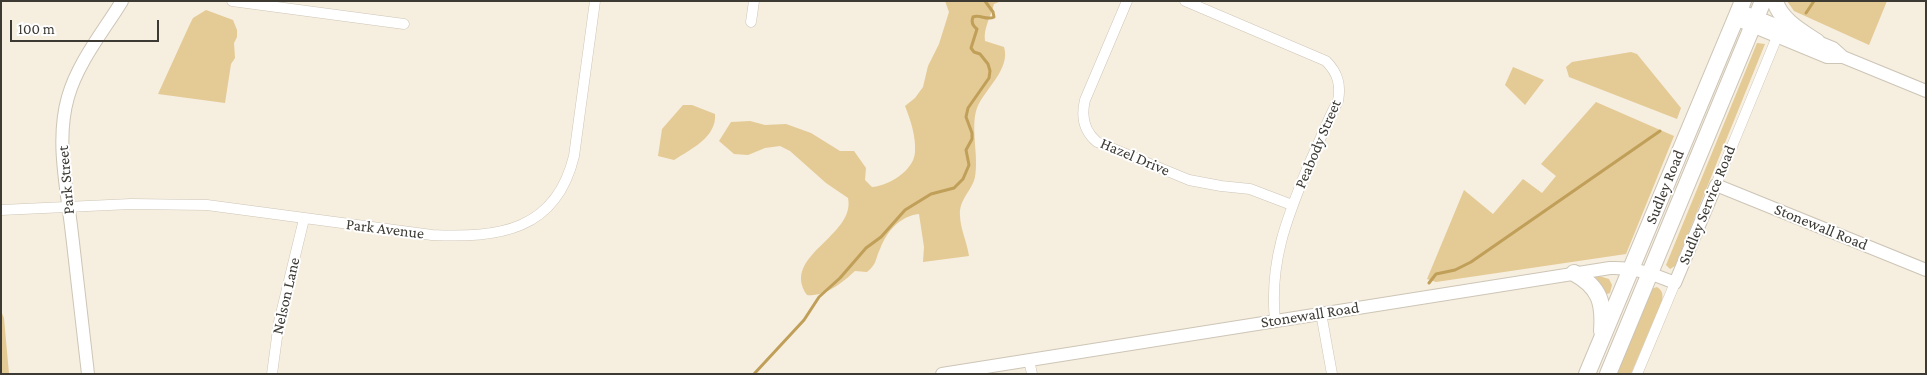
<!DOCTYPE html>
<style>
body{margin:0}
#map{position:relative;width:1927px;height:375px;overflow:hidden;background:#f6eedf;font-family:"Crimson Pro",serif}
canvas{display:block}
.frame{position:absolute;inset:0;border:2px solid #3d3a34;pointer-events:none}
.scale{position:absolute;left:10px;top:20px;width:149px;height:22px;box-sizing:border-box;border:2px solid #3d3a34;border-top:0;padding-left:6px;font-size:15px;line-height:18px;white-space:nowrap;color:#3d3a34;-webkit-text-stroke:4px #fff;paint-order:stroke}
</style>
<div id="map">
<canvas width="1927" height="375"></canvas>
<div class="frame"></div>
<div class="scale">100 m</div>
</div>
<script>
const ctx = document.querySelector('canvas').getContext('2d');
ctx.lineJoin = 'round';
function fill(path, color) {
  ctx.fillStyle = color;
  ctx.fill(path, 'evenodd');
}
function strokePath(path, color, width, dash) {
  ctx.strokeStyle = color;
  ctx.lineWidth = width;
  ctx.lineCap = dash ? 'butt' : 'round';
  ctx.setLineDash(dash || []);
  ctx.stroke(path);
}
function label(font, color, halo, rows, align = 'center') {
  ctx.font = font + ' "Crimson Pro",serif';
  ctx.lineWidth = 4;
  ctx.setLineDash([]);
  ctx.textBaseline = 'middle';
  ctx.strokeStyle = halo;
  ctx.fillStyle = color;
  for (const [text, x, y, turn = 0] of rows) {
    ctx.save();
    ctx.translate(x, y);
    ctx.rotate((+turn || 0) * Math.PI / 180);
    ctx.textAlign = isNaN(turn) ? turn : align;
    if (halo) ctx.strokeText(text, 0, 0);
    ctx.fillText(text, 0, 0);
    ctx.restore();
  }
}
fill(new Path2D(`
 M945,1h56l-7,3c-3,12 -11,25 -9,37l19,6c7,22 -20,43 -27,61 -7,20 2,47 -2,69 -3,14 -16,22 -15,38 0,13 7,27 9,41l-46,6 1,-15 -5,-33c-19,2 -32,17 -39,35 -5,11 -3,15 -13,23l-12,-1c-13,12 -30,26 -48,24 -27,-39 49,-59 41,-97l-22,-15 -36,-32 -10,-5 -15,2 -17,7 -14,-1 -15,-13 12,-19 19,-1 15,4 21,-1 25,9 29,18h14l12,17 -1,12 7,7c16,-1 42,-16 43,-35 1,-15 -4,-31 -10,-46l10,-8 8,-11 5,-21 11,-22 10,-32z
 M1787,1h100l-18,44 -75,-34z
 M206,10l27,10 4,10v7l-3,6 1,15 -4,6 -6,39 -67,-9 31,-68 4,-8z
 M1757,43l8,1 -90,222 -5,3 -4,-4z
 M1631,52l6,2 44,54 -4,11 -108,-42 -3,-10 6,-5z
 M1513,67l31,13 -19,25 -20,-20z
 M1596,102l78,34 -48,118 -190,28 -9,-3 37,-89 29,24 30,-35 19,14 14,-17 -15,-12z
 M683,105h9l23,9c2,23 -24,35 -41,46l-16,-4 4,-27z
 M1599,276l10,3 3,6 -2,8 -6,2 -11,-17z
 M1657,287c6,4 6,8 5,14l-31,73h-15l35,-85z
 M1,311l3,7 5,56h-8z`), '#e4ca95');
strokePath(new Path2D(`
 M1806,13l8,-12
 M1429,283l7,-9 19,-4 16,-8 189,-131
 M754,374l50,-54 15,-23 21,-19 26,-30 15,-11 24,-27 26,-16 23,-6 9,-9 6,-14 -3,-15 6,-11v-6l-6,-16 2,-9 21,-30 1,-7 -2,-7 -8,-10 -6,-2 -3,-4 6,-19c-4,-3 -6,-7 -4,-12 7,-3 14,4 21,0l-1,-5 -8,-11`), '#c09f59', 3);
const minor = new Path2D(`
 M232,1l172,23
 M1127,1l-42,99c-4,16 -1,31 12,42l92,38 32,6 29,3 42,16
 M1185,1l141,60c12,12 15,24 12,40 -11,20 -19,42 -29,63 -22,54 -40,97 -34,157
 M751,22l3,-21
 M1716,185l61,-148
 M1,210l130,-6 76,1 225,30c67,3 124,-4 142,-79l21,-155
 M1321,313l11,61
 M1029,360l3,14
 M272,374l7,-52 25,-103
 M1637,374l38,-91`);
const tertiary = new Path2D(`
 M1739,10l94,38 10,9 83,34
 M1735,19l92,38h16
 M88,374c-6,-50 -11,-99 -17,-148 -5,-42 -15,-87 -3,-129 10,-35 35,-65 54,-96
 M942,374l668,-106c25,-1 43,6 65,15l41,-98 210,85`);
const primary = new Path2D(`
 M1775,1c5,19 27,31 42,41
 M1574,273c26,14 30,30 28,58
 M1587,374l156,-373
 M1608,374l155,-373`);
strokePath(minor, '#cdc5b6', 11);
strokePath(tertiary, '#cdc5b6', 14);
strokePath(primary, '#cdc5b6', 18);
strokePath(minor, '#fff', 10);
strokePath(tertiary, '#fff', 12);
strokePath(primary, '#fff', 16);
label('16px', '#3d3a34', '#fff', [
 ["Peabody Street",1318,144,-67],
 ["Hazel Drive",1135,157,23],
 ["Park Street",66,180,-95],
 ["Sudley Road",1665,187,-68],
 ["Sudley Service Road",1707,205,-68],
 ["Stonewall Road",1821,227,22],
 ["Park Avenue",385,229,7],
 ["Nelson Lane",286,296,-77],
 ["Stonewall Road",1310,315,-9]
]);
</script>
